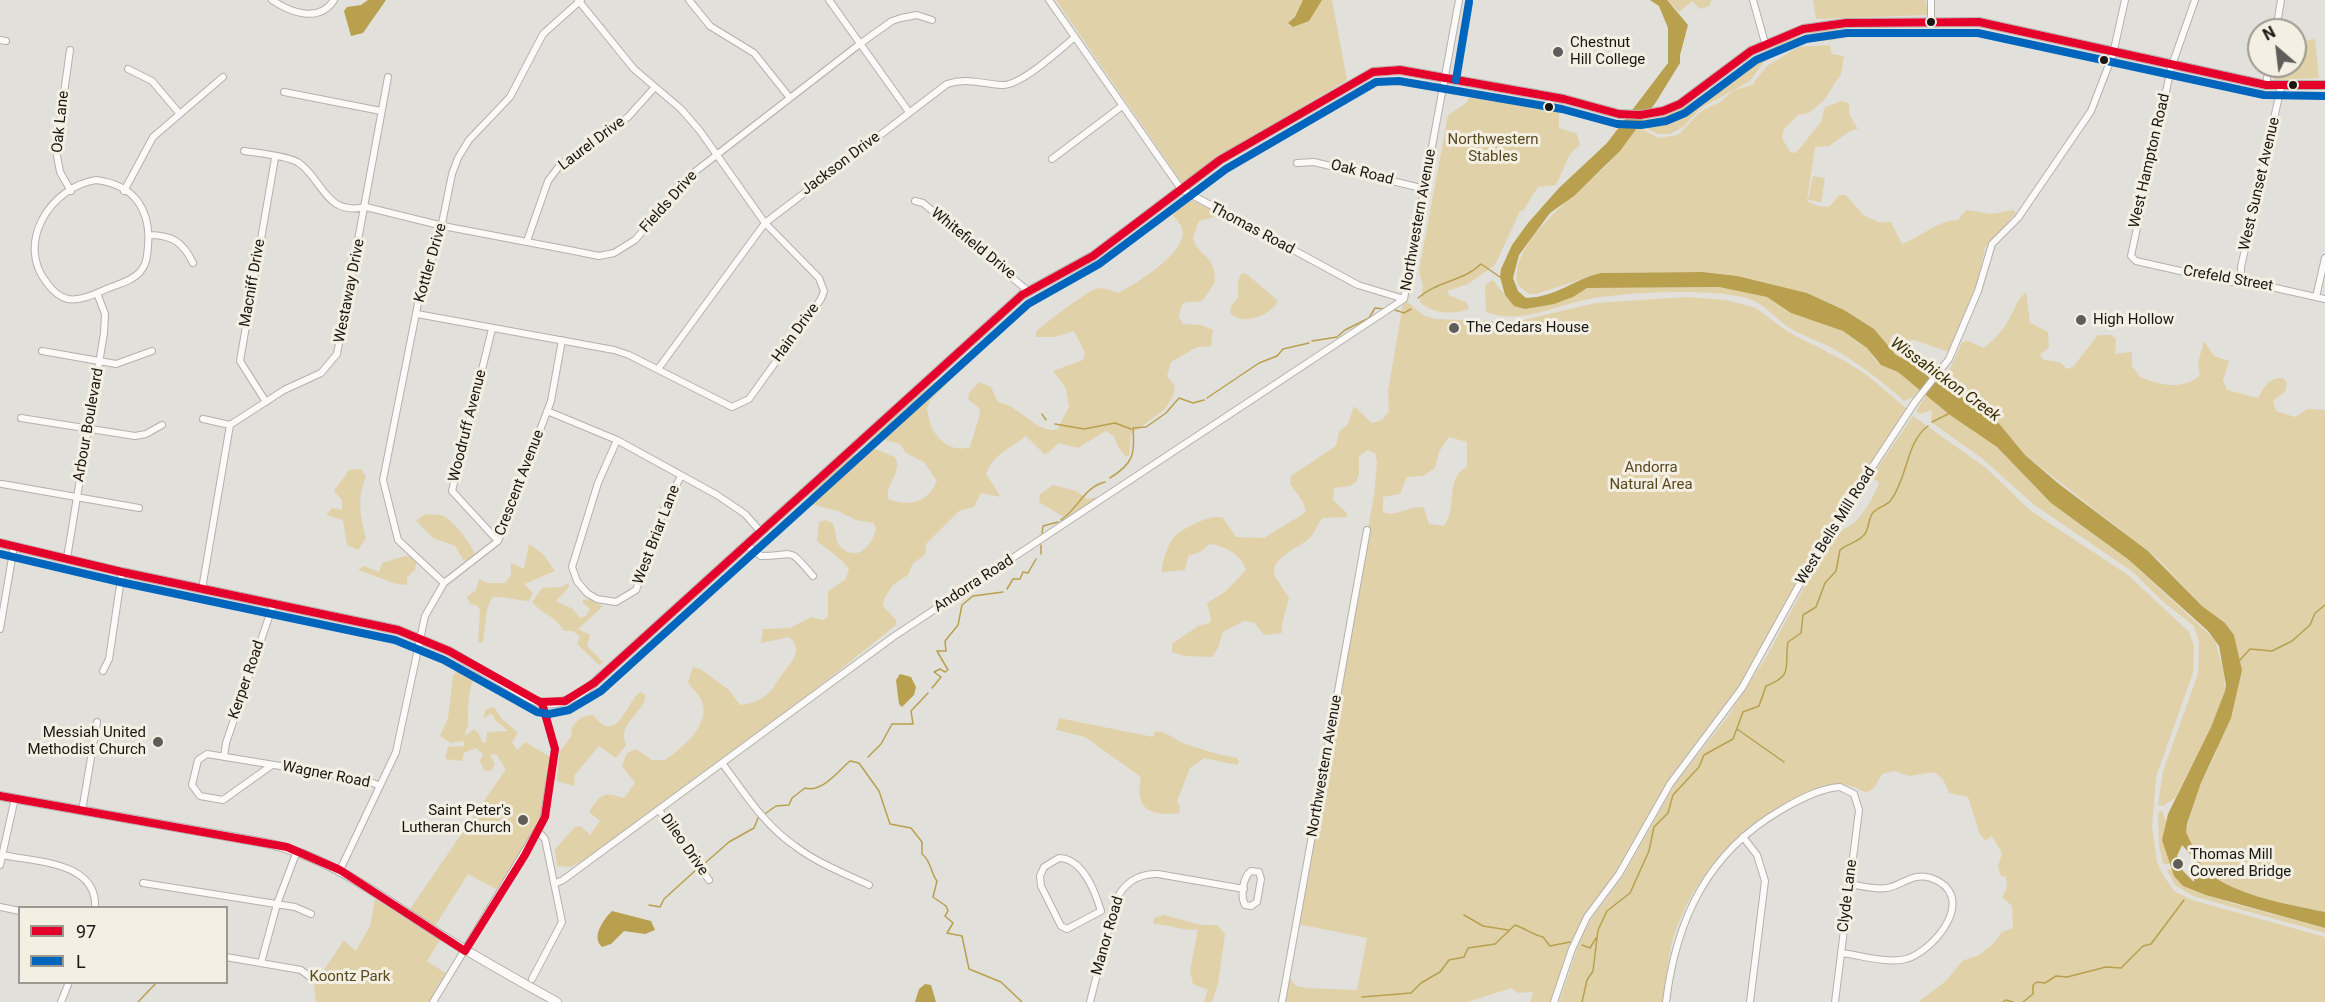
<!DOCTYPE html>
<style>
body{margin:0}
#map{position:relative;width:2325px;height:1002px;overflow:hidden;background:#e2e0da;font-family:Roboto,sans-serif}
canvas{display:block}
.legend{position:absolute;left:18px;top:906px;width:210px;height:78px;box-sizing:border-box;background:#f3efe3;border:2px solid #9c9990;margin:0;padding:8px 10px;list-style:none;font-size:18px;color:#191713}
.legend li{display:flex;align-items:center;gap:12px;height:30px}
.legend b{width:30px;border:2px solid #9c9990}
.north{position:absolute;left:2247px;top:18px;width:60px;height:60px;box-sizing:border-box;background:#f3efe3;border:2px solid #9c9990;border-radius:50%;rotate:332deg;font-size:16px;font-weight:700;line-height:24px;text-align:center;color:#191713}
.north::after{content:'';display:block;margin:auto;width:21px;height:27px;background:#5f5d59;clip-path:polygon(50% 0,100% 100%,50% 72%,0 100%)}
</style>
<div id="map">
<canvas width="2325" height="1002"></canvas>
<ul class="legend">
<li><b style="height:8px;background:#e4002b"></b>97</li>
<li><b style="height:8px;background:#0065bd"></b>L</li>
</ul>
<div class="north">N</div>
</div>
<script>
const ctx = document.querySelector('canvas').getContext('2d');
ctx.lineJoin = 'round';
function fill(path, color) {
  ctx.fillStyle = color;
  ctx.fill(path, 'evenodd');
}
function strokePath(path, color, width, dash) {
  ctx.strokeStyle = color;
  ctx.lineWidth = width;
  ctx.lineCap = dash ? 'butt' : 'round';
  ctx.setLineDash(dash || []);
  ctx.stroke(path);
}
function label(font, color, halo, rows, align = 'center') {
  ctx.font = font + ' Roboto,sans-serif';
  ctx.lineWidth = 6;
  ctx.setLineDash([]);
  ctx.textBaseline = 'middle';
  ctx.strokeStyle = halo;
  ctx.fillStyle = color;
  for (const [text, x, y, turn = 0] of rows) {
    ctx.save();
    ctx.translate(x, y);
    ctx.rotate((+turn || 0) * Math.PI / 180);
    ctx.textAlign = isNaN(turn) ? turn : align;
    if (halo) ctx.strokeText(text, 0, 0);
    ctx.fillText(text, 0, 0);
    ctx.restore();
  }
}
fill(new Path2D(`
 M1056,0h276l15,80 -132,79 -33,24z
 M1667,0h45l-3,6 -9,3 -8,-8 -13,11z
 M1813,0h112l4,13 -1,2 -112,4z
 M1838,29l-1,9 -3,2 -35,3 -8,3 -27,16 -14,19 -49,27 -18,19 -13,7h-12l-14,-7 -2,2 16,9 20,-3 23,-24 19,-9 14,-12 18,-5 15,-19 31,-19 32,-2 2,9 12,2 -3,18 -17,26 -15,13 -11,2 -14,14 -2,9 8,14 6,1 25,-31 4,-15 16,-6 8,2v11l9,15 -8,2 -21,15 -14,1 -8,54 10,5 12,1 10,-12h7l17,20 16,7h12l11,22c18,-6 37,-25 56,-24l8,-10 25,4 22,-4 3,3 -31,35 -7,32 -29,72 -35,-12 -8,1 -13,-7 -3,6 7,10 25,14 -17,-3 -16,-12 -15,-20 -30,-19 -37,-17 -105,-21 -101,1 -65,21h-7l-11,-9c-12,-40 62,-94 88,-119 13,-13 21,-31 33,-44 5,-4 36,-10 47,-16 59,-36 76,-69 152,-77z
 M2315,39l4,39 -45,2v-14h21v-24z
 M1474,92l85,18v18l18,6 3,11 -10,9 -14,31 -18,2 -15,24h-3l-25,54 -27,19 -21,7 2,4 18,8 2,6c-15,6 -37,5 -49,-7l3,-16 -4,-15 29,-156 17,-11z
 M1813,176l12,2 -4,24 -13,-2z
 M1185,197l27,13 5,6 -18,5 -6,16c4,21 22,14 22,45l-12,18c-14,6 -21,-6 -24,17l4,7 18,1 12,5 -2,16 -14,1 -26,15 -4,14 8,10 -2,10 -9,14 -33,24 -2,22h-4l-8,-11 -3,-9 -8,-5 -28,17 -19,-5 -14,12 -19,-19c-15,12 -33,18 -40,38l15,23 -20,-4 -7,14 -15,4 -33,33 -1,11 -12,8 -5,12 -15,10 -9,14 -1,7 13,14v5l-79,63 -231,171 -16,8 -13,-1 -2,-17 20,-22 6,-1 9,9 10,-14 -11,-9c13,-20 14,-20 35,-14l11,-15 -13,-17 5,-13 9,-4 16,11h13c16,-11 43,-33 38,-55 -2,-10 -11,-15 -15,-23l5,-15 7,2 29,21 11,15c9,-1 18,-3 26,-10 8,-5 11,-15 17,-22 9,-11 21,-24 6,-36l-28,6 2,-14 27,-1 21,-11 12,3 5,-3v-26l17,-11 4,-10c-4,-9 -23,-22 -32,-29l2,-19 7,-2 6,3c5,7 2,15 7,22 16,19 33,2 37,-16l-2,-6 -18,-3 -18,-9 -27,-7 -1,-8c13,-17 39,-46 63,-47 6,0 15,6 22,8 8,15 -10,27 -7,42 21,8 40,4 49,-18l-13,-19 -18,-9 -6,-9 -15,-4 -13,3 -2,-3 58,-53 20,-13 1,7c-6,9 -17,14 -21,24 -2,4 0,6 0,9 3,21 20,40 42,33l10,-33 -1,-6 -11,-9 1,-6 10,-11 12,5 7,15c24,5 36,30 59,28l12,-23 -3,-19 -13,-17 30,-11 2,-7 -11,-22 -19,6h-19v-5c6,-7 51,-40 59,-43 7,-2 16,1 23,4 18,-9 72,-42 64,-65 -3,-7 -10,-12 -13,-20z
 M1242,273l6,2 30,26c-7,15 -36,25 -48,12l1,-7 7,-8v-17z
 M1493,280l12,15 20,14 38,-8 24,-13 132,-1 28,5 20,5 24,16 52,18 24,17 10,14 21,10 22,17 -7,8 -9,4c-23,-21 -47,-39 -74,-54 -12,-6 -25,-10 -37,-17 -15,-8 -24,-23 -41,-30 -33,-13 -132,-8 -168,0 -32,7 -65,25 -98,12l-1,-27z
 M2026,292l4,31 18,9 1,15 -9,8 4,5 16,2 7,7 6,-2 25,-32h13l5,4 -1,15 17,-2v14l8,11c21,8 42,14 60,-2l-2,-12 6,-22 10,15 15,5 -6,19 4,10 31,8c7,-11 9,-20 25,-20l4,5 -2,9 -12,9 3,10 19,6 13,-8 17,1v502c-33,-7 -109,-19 -126,-51l29,-9v-4l-31,8 -12,-24 16,-49 13,-26 28,-87 -8,-35 -9,-12 -23,-17 -44,-47 -133,-104 -42,-51 -14,-3 -31,-21 13,-13 11,-25 6,-1 16,7c9,-8 20,-18 25,-29 6,-10 8,-19 17,-27z
 M1686,297l40,3 30,8 32,24 57,29 22,14 40,34 -94,144 -72,132 -60,81 -59,100 -29,39 -41,97h-22l3,-10 -15,1 -7,-5 -43,14h-184l5,-25 7,9 11,2 50,2 10,-52 -69,-14 76,-429 3,-33 -2,-9 -7,-3 -9,6v18l-3,8 -6,4 -16,2 -1,12 14,13v4l-24,1c-6,5 -7,14 -13,20 -11,10 -39,19 -36,37l15,23 -7,26v9l-18,2 -9,-12 -11,-2 -21,11 -5,16 -6,9 -28,-1 -12,-4v-8l26,-18 11,-3 2,-4 -4,-16 18,-11 21,-22c-3,-15 -22,-24 -36,-26l-10,8 -12,4 -3,14 -23,2c-1,-8 5,-25 10,-32 6,-10 40,-27 51,-22l13,19 28,1 42,-26 -3,-10 -13,-18 1,-8 45,-30 3,-14 9,-8 6,-18 18,17 10,-3 7,-9 -1,-20 15,-87 3,-3 17,14 12,4 79,3 82,-19zM1449,437l18,5v25c-23,11 -9,41 -23,59l-15,-2 -5,-16c-14,-4 -26,10 -41,4v-15l17,-3 7,-17 16,-1 12,-8 4,-16z
 M1927,394l23,21 47,32 54,56 78,57 86,80 9,33 1,18 -14,36 -36,71 -12,8 -5,-1 5,-34 35,-97 1,-33 -5,-15 -33,-26 -28,-28 -100,-68 -50,-45 -52,-37 1,-12 -12,4 -4,-3z
 M1913,416l73,52 45,43 97,64 61,57 5,14 -1,27 -37,104 -4,49 5,36 6,13 11,16 18,9 133,37v65h-407l28,-21 16,-20 17,-6 15,-12 8,-11 11,-4 -1,-22 -10,-9 5,-9 -1,-11 -5,-1 -3,-9 4,-14 -11,-18 -1,3 -5,2 -5,-5 -12,-38 -19,-4 -6,-14 -9,-7 -25,4 -15,-5 -12,3 -8,14 -8,5c-21,-14 -39,-8 -60,1 -63,26 -113,80 -133,145 -6,20 -6,42 -10,63h-104l22,-64 11,-20 31,-42 52,-92 54,-69 39,-61 61,-113c8,-10 8,-8 19,-14 13,-7 26,-30 31,-44l-6,-5 1,-5z
 M361,469l5,8c-9,18 -6,41 0,61l-8,12 -11,-5 -4,-25 -17,-5 6,-7 10,2v-10l-8,-9 15,-21z
 M1053,485l23,6 11,8 8,-2 1,4 -31,17 -26,-16 1,-8z
 M425,514c5,1 14,0 19,2 9,5 30,30 31,40l-11,5 -9,-15 -22,-8 -17,-17z
 M529,544l14,10 12,17 -31,13 9,9 -4,8c-13,0 -23,-5 -37,-4l-5,13 -4,32 -5,1 2,-33 -2,-4 -8,-2 -3,-7 9,-7 3,-11 8,4h18l6,-8v-12l13,6z
 M405,556l12,2 -2,12 -8,7v8l-10,-1 -39,-14 6,-4 15,6 3,-9z
 M568,583l1,4 -13,14 17,8 7,9 6,-2 4,-7 -7,-6v-3l8,-1 12,7 -25,23 12,6 -3,11 16,16 -4,3 -22,-21 3,-7 -7,-6h-9c-8,-15 -21,-16 -32,-29l10,-14 20,-1z
 M463,666l12,9c-7,15 -7,31 -7,47 1,4 -3,9 -3,14l9,-7 5,5 3,8 4,1 1,-11 21,-1 -13,-11 -3,-6 -9,4 3,-9 8,-2 8,12 16,14 -6,9 5,8 8,-8 27,16 -13,66 -39,67 -32,-17 -33,52 -25,-17 96,-140 -10,-15 -6,1 5,9 -4,7 -7,-1 -4,-9 3,-7 -7,-6 -12,5 -2,8 -17,-2 3,-12 16,-1v-5l-13,2 -11,-7 8,-18 5,-43z
 M640,692l6,3c-3,20 -29,27 -20,50l-10,13 -17,-12 -25,30 1,10 -18,-5 2,-28 13,-18 -1,-4c3,-10 12,-16 22,-16 25,31 31,-10 47,-23z
 M1059,718l94,19 2,-6c16,2 19,9 31,13 17,6 33,11 51,14l2,3 -2,4 -33,-7 -14,10 -13,33 3,6 -1,6c-30,4 -45,-5 -38,-36l-56,-40 -29,-7z
 M2162,810l4,12 -4,18 8,24h-7l-4,-19 -1,-32z
 M2172,869l2,7 54,26 97,26v5l-132,-37 -18,-11 -8,-15z
 M375,899l65,41 -13,21 20,13 -18,28h-113l-2,-17 30,-45 12,11 14,-25z
 M1164,915l37,10h16l8,9 -7,50 -6,18h-8l4,-12 -15,-6 -3,-13 8,-42c-15,3 -29,-5 -45,-5l1,-6z`), '#e0d1a9');
fill(new Path2D(`
 M368,0h18l-23,33 -12,3 -7,-25 3,-4 14,-2z
 M1303,0h19l-13,21 -16,6 -5,-4 7,-6z
 M1650,0h17l21,25 -8,30v8l-24,39 -36,49 -46,45 -24,17 -31,42 -6,23 5,13 8,7c31,-1 48,-19 75,-25l101,-1 35,4 70,17 37,17 30,19 22,26 31,17 26,20 16,9 14,3 42,51 34,29 89,67 54,55 23,17 9,12 8,35 -11,48 -30,65 -14,41 -1,8 11,24 -4,1 -11,-12 -5,11 6,15 11,11 1,-20 4,-1c17,32 93,44 126,51v16l-119,-33 -23,-9 -9,-10 -12,-36 6,-26 43,-87 14,-36 1,-6 -7,-39 -11,-15 -79,-71 -78,-57 -54,-56 -47,-32 -52,-43 -17,-7 -14,-17 -24,-17 -52,-18 -24,-16 -48,-10 -132,1 -14,9 -19,7 -29,5 -11,-3 -9,-11 -5,-18 1,-8 11,-24 16,-22 31,-35 48,-45 61,-80v-35l-9,-22z
 M900,674l11,3 5,10 -2,8 -12,12 -3,-3 -3,-24z
 M612,911l39,10 4,9 -10,4 -21,-3 -13,13 -9,3c-11,-10 1,-27 10,-36z
 M925,984l6,1 5,17h-21l4,-13z`), '#b8a04e');
strokePath(new Path2D(`
 M1418,298c19,-17 46,-17 63,-34l19,13
 M1395,310l9,3 7,-4
 M1312,341l25,-4 8,-7 24,-12 6,-10 10,1
 M1207,398l52,-35 18,-7 6,-7 26,-6
 M1042,414l4,6
 M1932,422l18,-9
 M1055,424l29,5 31,-6 16,6
 M1110,478c24,-15 25,-24 23,-50l13,-1 20,-14 13,-15 14,5 11,-3
 M1061,520c17,-11 23,-33 44,-38
 M1042,533l1,-7 15,-4
 M1041,554v-9
 M1007,589l6,-10h7l3,-7 5,1 8,-14
 M2240,660l10,-11 22,2 20,-10 18,-16 5,-12 10,-8
 M932,688l9,-11 -7,-5 6,-3 5,3 3,-2 -11,-19h9l-1,-10 13,-16 4,-20 11,-9 30,-4
 M1737,729l47,33
 M868,757l13,-13 11,-20h21l-2,-13 17,-18
 M766,813l10,-7 13,-1 3,-7 13,-10c17,5 32,-16 45,-27l9,2 20,28 11,33 21,4 11,14v12c10,8 8,18 15,27l-4,16 13,9 2,5 -3,5 8,7 -6,10 15,3 7,33 32,13 21,20
 M704,864l25,-22 25,-14 4,-10
 M649,905l11,2 4,-8 33,-30
 M1464,915l19,11 25,4
 M1582,945l8,3 6,-10
 M1362,997l49,-4 10,-10 19,-11 9,-12 15,-3 4,-9 27,-4 20,-19c11,4 18,10 28,12l7,9 20,-4
 M138,1002l19,-20
 M1582,1002l5,-22 6,-9 5,-41 9,-19 23,-18 19,-42 5,-24 14,-14 5,-18 26,-28 5,-12 29,-16 10,-27 16,-6 7,-20c28,-11 18,-18 22,-44l13,-9 2,-18 13,-8 9,-24 11,-12 4,-21c6,-6 17,-7 24,-15 5,-5 4,-15 8,-21 4,-7 14,-7 19,-14 17,-23 15,-58 37,-74
 M2003,1002l3,-2 7,2
 M2023,1002l10,-8v-9l4,-3 8,1 11,-7 11,1 39,-10 15,1 22,-22 8,-2 33,-44`), '#b8a04e', 1.5);
const minor = new Path2D(`
 M272,0c19,13 47,23 62,0
 M689,0l21,26 44,27 36,45
 M829,0l80,112
 M1049,0l132,189 177,96 46,14
 M1753,0l12,43
 M2195,0l-24,68 -40,188 5,5 93,21h20l76,17
 M1931,22v-22
 M2276,30l5,-30
 M0,40l6,1
 M70,50l-14,100 4,22 11,19
 M128,69l24,12 28,33
 M2266,85l3,-19
 M284,92l97,19
 M244,151c14,2 45,5 55,12 25,18 26,53 67,44l77,19 126,24 30,6 15,-3 21,-13 57,-66 169,-131 31,-22 9,-3 16,-3 15,5
 M1052,159l70,-53
 M1297,163l17,-1 111,27
 M96,180c39,5 55,30 52,66 -1,10 -1,18 -8,26 -9,10 -25,13 -36,18 -11,5 -24,11 -36,9 -9,-2 -16,-9 -21,-16 -32,-39 3,-96 49,-103z
 M124,191l29,-54 70,-60
 M915,201l8,2 105,88
 M149,235c23,0 34,7 44,28
 M527,241l21,-60 12,-16 68,-48 27,-30
 M2241,281v-14l40,-180
 M2316,297l9,-39
 M417,314l197,36 15,5 103,52 17,-8 72,-100 3,-8 -5,-13 -54,-55 -65,-92 -19,-22 -47,-40 -56,-69
 M492,329l-40,162 46,50
 M42,351l74,13 36,-13
 M658,369l107,-146 182,-139c20,-7 34,0 55,1 19,1 57,-35 73,-48
 M266,402l-26,-41 35,-203
 M547,411l70,29 100,55 28,19 15,17
 M21,418l114,18 11,-2 16,-9
 M203,419l27,6
 M617,440l-19,43 -26,84 5,14 10,12 10,6 19,3 20,-12 28,-81 17,-33
 M2,484l137,24
 M745,544l16,12c36,0 25,-11 52,20
 M67,558l37,-225 1,-19 -8,-21
 M444,583l-46,-43 -15,-60 39,-197 16,-40 14,-69 6,-16 11,-18 41,-43 33,-63 38,-34
 M202,589l28,-164 54,-35 37,-17 16,-19 51,-277
 M0,629l14,-83
 M103,671l6,-12 13,-87
 M224,757l2,-14 47,-138
 M722,763c22,29 42,62 73,83 22,17 49,27 74,39
 M272,765l-49,35 -23,-4 -8,-11 6,-25 9,-6 159,26 14,6
 M659,810l50,70
 M82,811l15,-89
 M1743,837l14,18 8,26 -15,121
 M2,855c35,7 96,7 93,53
 M1059,858c23,0 36,33 42,53l-34,18 -6,-3 -20,-40 -1,-10 4,-9z
 M0,865l15,-67
 M340,870l56,-118 29,-136 19,-33 54,-42 53,-140 11,-61
 M1251,871l8,1 2,7 -4,23 -6,4 -6,-1c-5,-9 -2,-28 6,-34z
 M143,883l152,24 16,7
 M554,884l9,-4 330,-243 511,-338 55,-299
 M0,907l20,4
 M1841,953c19,2 46,11 65,6 30,-9 73,-64 25,-81 -18,-6 -28,7 -44,10 -12,2 -26,-2 -37,-4
 M226,957l75,13 9,7
 M261,963l16,-59 20,-53
 M532,979l30,-57 -17,-83 -7,-8
 M61,1002l8,-20
 M433,1002l110,-181 12,-72 -13,-46
 M1090,1002l25,-99c7,-19 23,-30 43,-29l86,15
 M1282,1002l85,-472
 M1554,1002l18,-53 15,-32 32,-43 51,-90 72,-96 81,-146 92,-140 34,-43 29,-68 14,-47 26,-26 73,-107 22,-57 12,-54
 M1666,1002c10,-82 41,-149 115,-192 17,-10 39,-22 59,-23l14,7 5,16 -24,192`);
const major = new Path2D(`
 M0,543l122,29 276,58 51,21 82,48c23,11 46,-1 63,-16l428,-388 71,-39 127,-96 153,-88 27,-2 164,29 55,15 21,1 23,-4 17,-7 71,-53 52,-22 43,-6 133,-1 287,63h59
 M0,796l266,47c62,13 112,52 164,85 42,27 84,50 127,74`);
strokePath(minor, '#b3b1ad', 8);
strokePath(major, '#b3b1ad', 10);
strokePath(minor, '#fbfaf9', 6);
strokePath(major, '#fbfaf9', 8);
strokePath(new Path2D(`
 M0,543l122,29 276,58 51,21 91,51 25,-1 29,-18 428,-388 71,-39 127,-96 153,-88 27,-2 164,29 55,15 21,1 23,-4 17,-7 71,-53 52,-22 43,-6 133,-1 287,63h59
 M0,796l287,51 53,23 125,81 60,-96 20,-38 10,-68 -13,-46`), '#e4002b', 8);
strokePath(new Path2D(`
 M1456,80l13,-78
 M0,554l120,28 275,58 49,20 93,52 12,2 20,-4 32,-19 427,-387 71,-40 127,-95 150,-87 23,-1 163,28 55,15 24,1 25,-4 19,-8 71,-53 50,-21 41,-6h131l286,62 61,1`), '#0065bd', 8);
for (const [x, y, r, color] of [
 [1931,22,5,"#191713"],
 [1558,52,6,"#5f5d59"],
 [2104,60,5,"#191713"],
 [2293,85,5,"#191713"],
 [1549,107,5,"#191713"],
 [2081,320,6,"#5f5d59"],
 [1454,328,6,"#5f5d59"],
 [158,742,6,"#5f5d59"],
 [523,820,6,"#5f5d59"],
 [2178,864,6,"#5f5d59"]
]) {
  const dot = new Path2D();
  dot.arc(x, y, r, 0, 2 * Math.PI);
  ctx.fillStyle = color;
  ctx.fill(dot);
  strokePath(dot, '#f3efe3', 2);
}
label('15px', '#191713', '#f3efe3', [
 ["Chestnut",1570,43],
 ["Hill College",1570,60],
 ["High Hollow",2093,320],
 ["The Cedars House",1466,328],
 ["Messiah United",146,733,"right"],
 ["Methodist Church",146,750,"right"],
 ["Saint Peter's",511,811,"right"],
 ["Lutheran Church",511,828,"right"],
 ["Thomas Mill",2190,855],
 ["Covered Bridge",2190,872]
], 'left');
label('15px', '#191713', '#f3efe3', [
 ["Oak Lane",61,122,-84],
 ["Laurel Drive",592,144,-37],
 ["West Hampton Road",2150,161,-77],
 ["Jackson Drive",841,164,-37],
 ["Oak Road",1362,173,14],
 ["West Sunset Avenue",2260,184,-77],
 ["Fields Drive",669,202,-48],
 ["Northwestern Avenue",1419,220,-80],
 ["Thomas Road",1252,229,28],
 ["Whitefield Drive",973,244,39],
 ["Kottler Drive",431,263,-74],
 ["Crefeld Street",2228,279,10],
 ["Macniff Drive",253,283,-80],
 ["Westaway Drive",350,291,-79],
 ["Hain Drive",796,333,-54],
 ["Arbour Boulevard",89,425,-80],
 ["Woodruff Avenue",468,426,-76],
 ["Crescent Avenue",520,483,-69],
 ["West Bells Mill Road",1836,526,-58],
 ["West Briar Lane",657,535,-69],
 ["Andorra Road",974,584,-33],
 ["Kerper Road",247,680,-71],
 ["Northwestern Avenue",1325,766,-80],
 ["Wagner Road",326,775,11],
 ["Dileo Drive",684,845,55],
 ["Clyde Lane",1848,896,-83],
 ["Manor Road",1108,936,-74]
]);
label('15px', '#584920', '#f3efe3', [
 ["Northwestern",1493,140],
 ["Stables",1493,157],
 ["Andorra",1651,468],
 ["Natural Area",1651,485],
 ["Koontz Park",350,977]
]);
label('italic 16px', '#382a00', '#f3efe3', [
 ["Wissahickon Creek",1945,380,36]
]);
</script>
